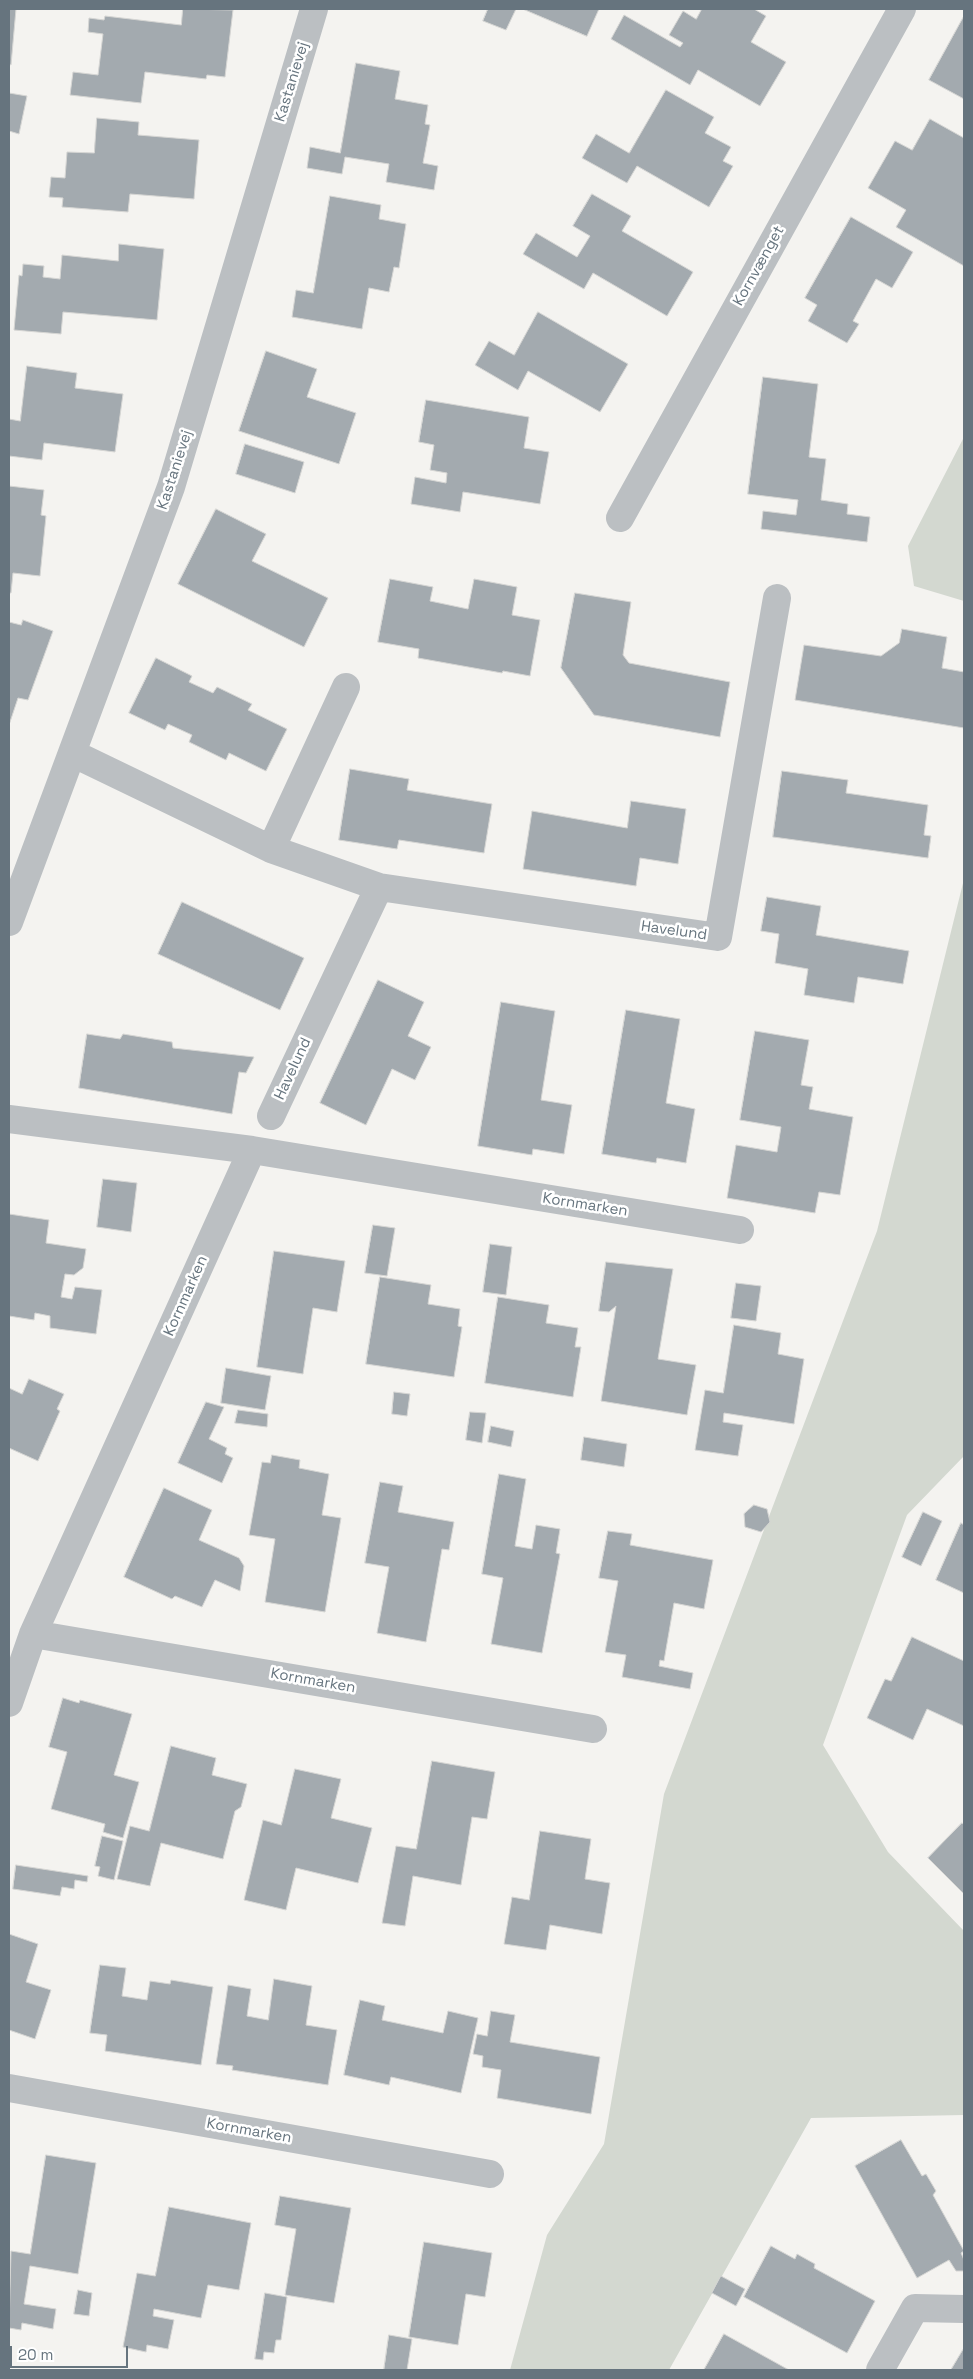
<!DOCTYPE html>
<meta charset="utf-8">
<style>
body{margin:0}
#map{position:relative;width:973px;height:2379px;overflow:hidden;background:#f4f3f0;font-family:"Space Grotesk",sans-serif}
canvas{display:block}
.frame{position:absolute;inset:0;border:10px solid #66747e;pointer-events:none}
.scale{position:absolute;left:10px;top:2346px;width:118px;height:22px;box-sizing:border-box;border:2px solid #66747e;border-top:0;padding-left:6px;font-size:15px;line-height:18px;white-space:nowrap;color:#66747e;-webkit-text-stroke:4px #fff;paint-order:stroke}
</style>
<div id="map">
<canvas width="973" height="2379"></canvas>
<div class="frame"></div>
<div class="scale">20 m</div>
</div>
<script>
const ctx = document.querySelector('canvas').getContext('2d');
ctx.lineJoin = 'round';
function fill(path, color) {
  ctx.fillStyle = color;
  ctx.fill(path, 'evenodd');
}
function strokePath(path, color, width, dash) {
  ctx.strokeStyle = color;
  ctx.lineWidth = width;
  ctx.lineCap = dash ? 'butt' : 'round';
  ctx.setLineDash(dash || []);
  ctx.stroke(path);
}
function label(font, color, halo, rows, align = 'center') {
  ctx.font = font + ' "Space Grotesk",sans-serif';
  ctx.lineWidth = 5;
  ctx.setLineDash([]);
  ctx.textBaseline = 'middle';
  ctx.strokeStyle = halo;
  ctx.fillStyle = color;
  for (const [text, x, y, turn = 0] of rows) {
    ctx.save();
    ctx.translate(x, y);
    ctx.rotate((+turn || 0) * Math.PI / 180);
    ctx.textAlign = isNaN(turn) ? turn : align;
    if (halo) ctx.strokeText(text, 0, 0);
    ctx.fillText(text, 0, 0);
    ctx.restore();
  }
}
fill(new Path2D(`
 M964,437v164l-50,-15 -6,-40z
 M964,879v577l-57,59 -84,230 65,107 76,79v184l-153,3 -142,252h-159l37,-135 57,-91 60,-350 213,-563z`), '#d3d8d0');
const building = new Path2D(`
 M9,9h7l-5,56 -2,-1z
 M183,9l50,1 -8,67 -18,-2 -1,4 -61,-7 -4,31 -71,-8 3,-23 25,3 5,-41 -15,-2 1,-14 15,2 1,-4 76,9z
 M488,9h28l-10,21 -23,-9z
 M523,9h76l-12,27z
 M702,9h52l12,7 -15,26 35,20 -26,44 -62,-36 -8,15 -79,-46 13,-24 56,32 3,-4 -14,-8 14,-24 13,8z
 M964,16v83l-35,-19z
 M356,63l44,8 -5,28 33,6 -3,19 5,1 -7,38 15,3 -4,24 -48,-8 3,-18 -44,-7 -3,17 -35,-6 3,-21 30,6z
 M666,90l48,27 -9,16 26,14 -8,14 10,5 -24,41 -72,-41 -10,17 -45,-25 14,-24 33,19z
 M9,93l18,3 -8,38 -10,-3z
 M97,118l42,4 -1,13 61,5 -5,59 -64,-5 -2,18 -66,-5 1,-9 -14,-1 2,-20 14,1 2,-26 27,1z
 M930,119l34,19v128l-68,-39 10,-17 -38,-22 27,-47 17,9z
 M592,194l39,22 -9,15 71,41 -26,44 -74,-43 -9,16 -61,-35 13,-21 41,24 13,-21 -17,-10z
 M330,196l51,9 -2,14 27,5 -7,44 -5,-1 -5,25 -20,-4 -7,41 -70,-12 4,-27 17,3z
 M851,217l62,35 -21,36 -16,-9 -23,42 6,3 -12,19 -39,-22 9,-16 -12,-7z
 M119,244l45,5 -7,71 -94,-8 -2,22 -47,-4 5,-55 3,1 1,-12 21,2 -1,11 17,2 2,-24 56,6z
 M538,312l90,52 -28,48 -72,-41 -10,19 -43,-25 14,-24 25,14z
 M266,351l51,18 -10,28 49,16 -17,51 -100,-33z
 M27,366l50,7 -2,15 48,6 -8,58 -71,-9 -2,17 -33,-4v-37l11,2z
 M763,377l55,7 -9,73 17,2 -5,41 27,4 -1,10 23,3 -3,25 -106,-13 2,-18 33,4 2,-15 -50,-6z
 M426,400l103,17 -5,31 25,4 -9,52 -77,-12 -3,20 -49,-8 4,-27 31,6 1,-10 -17,-3 4,-25 -15,-3z
 M245,444l59,18 -9,31 -59,-19z
 M9,486l35,4 -3,25 5,1 -6,60 -27,-3 -2,20h-2z
 M216,509l50,25 -14,27 76,37 -24,49 -126,-63z
 M390,579l43,8 -3,14 38,8 6,-30 43,8 -5,28 28,5 -10,56 -27,-5 -1,2 -84,-15 1,-9 -41,-7z
 M575,593l56,9 -8,53 6,8 101,19 -10,55 -126,-22 -33,-47z
 M23,620l30,11 -25,69 -10,-2 -9,27v-103l12,3z
 M902,629l45,8 -5,31 22,4v56l-169,-28 9,-55 77,11 18,-13z
 M156,658l36,18 -3,6 24,11 4,-6 35,17 -4,6 39,19 -21,42 -37,-18 -3,7 -37,-18 3,-7 -24,-11 -3,6 -36,-17z
 M350,769l59,10 -2,11 85,14 -8,49 -85,-13 -2,9 -58,-9z
 M782,771l66,9 -2,13 82,12 -4,30 7,1 -3,22 -155,-21z
 M631,801l55,8 -8,55 -38,-6 -4,28 -113,-17 9,-58 95,17z
 M767,897l54,9 -5,29 93,16 -6,33 -45,-7 -4,26 -50,-8 4,-26 -33,-6 4,-29 -18,-3z
 M182,902l122,56 -24,52 -122,-56z
 M378,980l46,22 -16,34 23,11 -16,33 -23,-11 -26,56 -46,-22z
 M501,1002l54,9 -14,89 31,5 -8,49 -31,-5 -1,6 -54,-9z
 M626,1010l54,9 -14,84 29,6 -9,54 -29,-5 -1,5 -54,-9z
 M755,1031l54,9 -8,45 12,2 -4,22 44,8 -13,78 -21,-3 -4,21 -88,-15 9,-53 41,7 4,-25 -41,-7z
 M87,1034l33,5 3,-5 49,8 1,6 81,9 -8,16 -7,-1 -7,42 -153,-26z
 M103,1179l34,4 -6,49 -34,-5z
 M9,1214l40,6 -3,23 40,6 -3,19 -9,7 -9,-1 -4,23 11,2 3,-12 27,3 -6,44 -46,-6v-12l-15,-3 -1,7 -25,-4z
 M373,1225l22,3 -8,48 -22,-3z
 M490,1244l22,3 -6,48 -23,-3z
 M274,1251l71,10 -8,51 -24,-4 -10,66 -46,-7z
 M606,1262l67,7 -15,90 38,6 -9,50 -86,-14 15,-95 -7,6 -10,-1z
 M380,1277l51,8 -3,19 32,5 -2,17 4,1 -8,50 -88,-13z
 M736,1283l25,3 -5,35 -25,-3z
 M498,1297l51,8 -3,18 32,5 -3,19h6l-8,50 -88,-14z
 M734,1325l47,8 -3,21 26,5 -10,65 -70,-11 -1,9 20,3 -5,31 -43,-6 10,-60 18,3z
 M226,1368l45,8 -6,34 -44,-7z
 M29,1379l35,15 -7,15 3,2 -22,50 -29,-13v-60l13,6z
 M394,1392l16,2 -3,22 -15,-2z
 M206,1402l18,5 -15,32 18,9 -2,6 8,4 -11,25 -44,-20z
 M238,1410l30,4 -1,13 -32,-4z
 M470,1412l16,1 -4,30 -16,-3z
 M491,1426l23,5 -3,16 -23,-5z
 M584,1437l43,7 -3,23 -43,-7z
 M272,1455l28,5 -1,8 30,6 -7,41 19,3 -16,94 -60,-10 10,-63 -26,-4 13,-73 8,1z
 M499,1474l27,5 -11,67 17,3 4,-24 24,4 -4,24 4,1 -18,99 -51,-9 12,-66 -21,-4z
 M380,1482l23,4 -5,26 56,10 -5,28 -7,-1 -16,93 -49,-9 12,-66 -24,-4z
 M164,1488l48,22 -13,30 40,18 5,8 -4,25 -25,-11 -13,27 -27,-11 -3,3 -48,-22z
 M754,1505l13,4 3,13 -9,10 -16,-5 -1,-13z
 M923,1512l19,9 -21,45 -19,-9z
 M961,1523l3,2v68l-28,-13z
 M608,1531l24,3 -2,11 83,15 -9,49 -30,-6 -10,58 -4,-1 -1,6 34,7 -3,16 -68,-12 4,-22 -21,-3 13,-71 -19,-3z
 M912,1637l52,24v65l-37,-17 -14,31 -46,-22 18,-39 6,2z
 M63,1698l16,5 1,-3 52,14 -18,61 25,7 -16,56 -20,-6 2,-8 -54,-15 16,-57 -18,-5z
 M171,1746l45,12 -4,17 35,9 -6,23 -6,4 -12,48 -62,-16 -11,43 -33,-7 13,-53 19,5z
 M432,1761l63,11 -8,47 -15,-2 -11,68 -48,-9 -8,50 -23,-3 14,-77 20,3z
 M295,1769l46,10 -10,39 41,10 -14,55 -62,-15 -10,42 -42,-10 19,-80 18,5z
 M962,1823l2,2v69l-36,-36z
 M540,1831l51,8 -6,40 25,4 -8,51 -52,-9 -4,25 -42,-6 8,-47 17,3z
 M102,1836l21,5 -9,39 -16,-4 2,-9 -5,-1z
 M16,1865l72,11 -1,6 -12,-2 -1,9 -12,-2 -2,9 -47,-7z
 M9,1934l29,10 -12,38 25,8 -16,49 -26,-9z
 M100,1965l26,3 -4,28 25,4 3,-19 20,3 1,-4 42,7 -12,78 -96,-14 2,-16 -17,-2z
 M274,1979l38,7 -6,39 31,5 -9,55 -96,-15 1,-4 -17,-2 12,-79 23,4 -4,27 21,4z
 M360,2000l25,6 -3,14 61,13 5,-22 30,7 -17,75 -70,-16 -2,8 -45,-10z
 M491,2011l24,4 -5,27 90,15 -9,57 -94,-16 4,-28 -19,-3 1,-11 -10,-2 4,-20 10,2z
 M901,2140l21,36 4,-2 10,17 -3,4 31,56 -3,2 3,7v11h-8l-7,-11 -32,18 -62,-112z
 M46,2155l50,8 -18,111 -48,-8 -6,38 32,5 -3,20 -31,-6 -1,7 -12,-2 2,-77 19,3z
 M280,2196l71,12 -17,95 -49,-8 11,-66 -21,-4z
 M169,2207l82,16 -12,67 -31,-5 -7,33 -47,-9 -1,7 21,4 -6,29 -21,-4 -1,7 -23,-5 14,-74 18,3z
 M424,2242l68,11 -7,44 -19,-3 -8,51 -49,-8z
 M771,2246l24,13 2,-5 18,10 -1,4 61,33 -28,52 -103,-56z
 M721,2276l24,13 -9,17 -24,-13z
 M78,2290l14,3 -3,23 -15,-2z
 M265,2293l22,4 -6,43h-5l-2,13 -10,-1 -1,8 -8,-1z
 M724,2334l65,36h-85z
 M389,2335l23,4 -5,31h-23z
 M964,2348v22h-13z`);
fill(building, '#a3aaaf');
strokePath(building, '#d5d5d3', 1);
strokePath(new Path2D(`
 M620,518l282,-509
 M72,753l199,96 108,38 339,50 59,-339
 M271,849l75,-162
 M9,922l162,-435 143,-478
 M271,1116l108,-229
 M9,1119l243,31 488,80
 M33,1634l560,95
 M9,1703l24,-69 219,-484
 M9,2088l481,86
 M880,2370l35,-62 49,1`), '#bbbfc2', 28);
label('15px', '#66747e', '#fff', [
 ["Kastanievej",292,82,-73],
 ["Kornvænget",759,266,-61],
 ["Kastanievej",175,470,-72],
 ["Havelund",674,931,8],
 ["Havelund",293,1069,-65],
 ["Kornmarken",585,1205,9],
 ["Kornmarken",186,1296,-66],
 ["Kornmarken",313,1681,10],
 ["Kornmarken",249,2131,10]
]);
</script>
